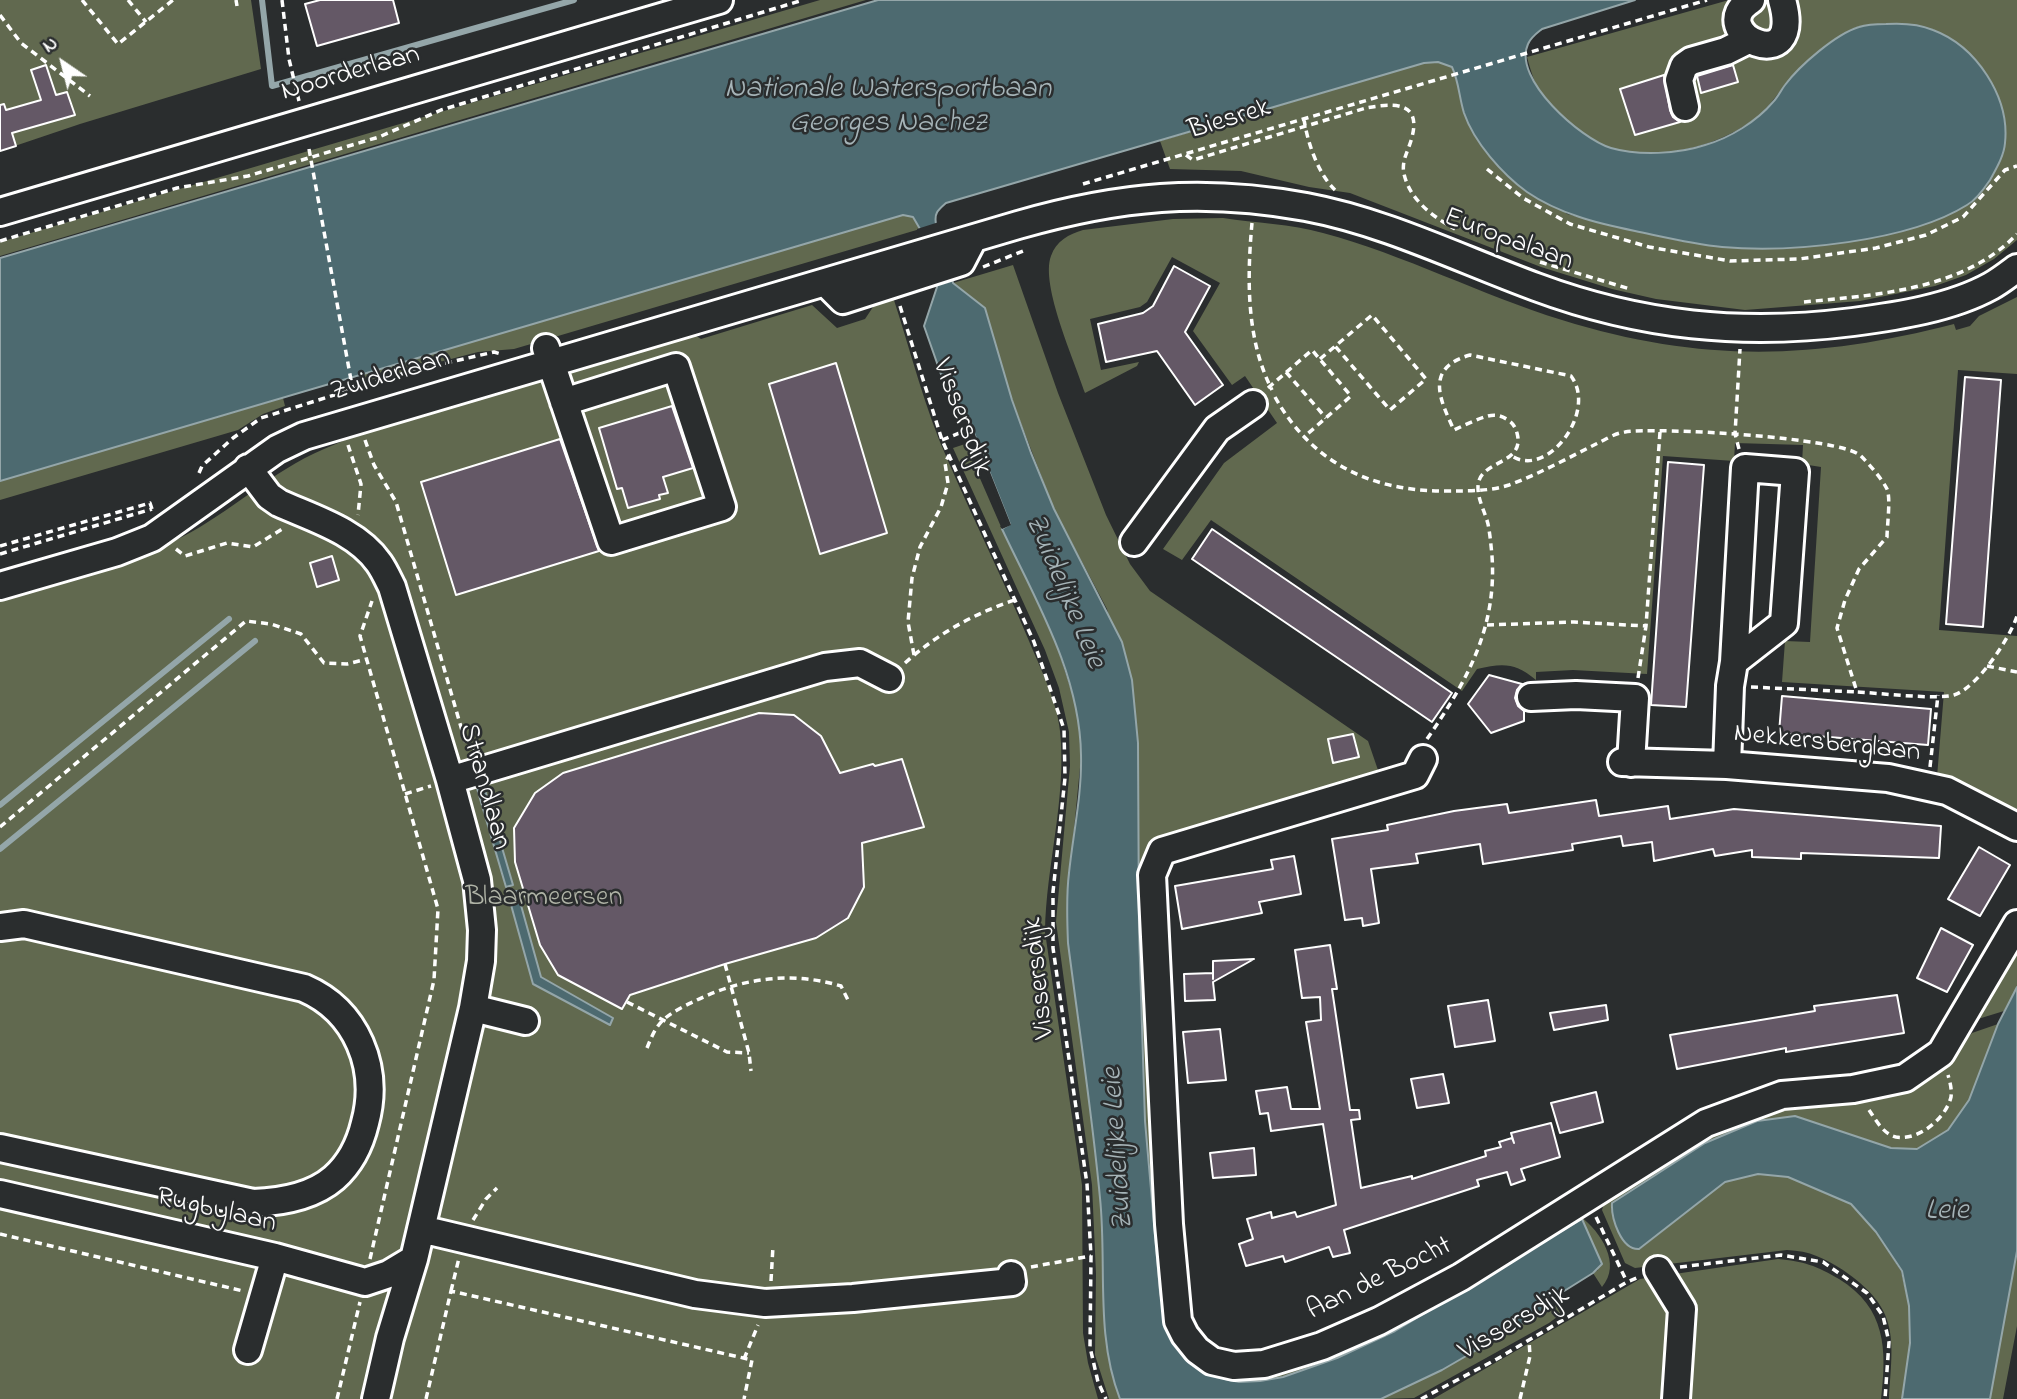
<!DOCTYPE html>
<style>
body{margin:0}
#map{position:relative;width:2017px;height:1399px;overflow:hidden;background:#2a2d2e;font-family:"Indie Flower",sans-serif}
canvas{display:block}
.north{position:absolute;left:28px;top:28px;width:70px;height:70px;-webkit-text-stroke:5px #2a2d2e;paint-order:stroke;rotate:325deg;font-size:19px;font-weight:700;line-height:28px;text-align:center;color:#fff}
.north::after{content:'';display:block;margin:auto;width:24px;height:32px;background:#fff;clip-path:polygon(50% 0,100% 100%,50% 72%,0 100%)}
</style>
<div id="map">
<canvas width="2017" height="1399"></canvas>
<div class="north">N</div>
</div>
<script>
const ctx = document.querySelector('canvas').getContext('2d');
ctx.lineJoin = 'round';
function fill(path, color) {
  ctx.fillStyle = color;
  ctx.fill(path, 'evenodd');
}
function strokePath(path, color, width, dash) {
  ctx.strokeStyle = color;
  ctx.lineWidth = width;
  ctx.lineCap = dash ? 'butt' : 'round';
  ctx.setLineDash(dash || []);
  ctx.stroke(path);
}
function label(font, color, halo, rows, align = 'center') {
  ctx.font = font + ' "Indie Flower",sans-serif';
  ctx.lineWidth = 5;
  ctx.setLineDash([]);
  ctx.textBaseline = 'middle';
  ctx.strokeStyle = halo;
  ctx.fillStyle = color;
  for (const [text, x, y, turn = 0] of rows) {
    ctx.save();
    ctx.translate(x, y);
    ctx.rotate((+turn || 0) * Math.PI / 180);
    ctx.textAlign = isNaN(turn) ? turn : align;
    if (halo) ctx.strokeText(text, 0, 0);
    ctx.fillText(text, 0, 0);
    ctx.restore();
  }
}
fill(new Path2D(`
 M0,0h251l10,69 -181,55 -80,27z
 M820,0h46l-866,256v-14z
 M1729,0h6l20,52 40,-52h222v240l-23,19 -28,16 -31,11 -75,15 -115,9 -89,-11 -44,-10 -71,-22 -191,-74 -41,-6 -68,-16 -71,-2 -10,-28 264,-78 14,-1 14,5 7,15 5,31 103,101 113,27 43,6h61l186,-43 16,-17 12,-21 -142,-139c-25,16 -47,32 -67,54 -13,13 -20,28 -36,39 -38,28 -96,41 -142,28 -23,-7 -50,-29 -65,-47 -10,-12 -15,-29 -19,-44z
 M1758,3h6l12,6 -3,24 -19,2 -7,-24z
 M903,215l10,2 7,12 -406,120 -36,3 -112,29 -2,-7z
 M1223,218c32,5 68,6 100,15 82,22 158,62 239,87 138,43 253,40 392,4l2,6 14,-4 9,-10 38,-19v77l-59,-4 -19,260 78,6v173l-80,-32 7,-85 -162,-10 3,-41 25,1 11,-175 -19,-3 1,-19 -68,-2 -1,18 -71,-5 -16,218 -74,-4 -37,2v8c-21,-17 -32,-17 -59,-11l-15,22 -251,-171 -29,40 -19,-11 61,-86 53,-40 -32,-47 -13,9 -39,-54 27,-48 -48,-26 -25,45 -7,5 -50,12 11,51 38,-8 -2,4 -52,27c-10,-31 -45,-108 -34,-137 5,-15 18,-22 32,-26l90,-11z
 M1013,265l45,128 48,122 24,49 20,27 218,150 11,32 -227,74 20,455 64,71 344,-157c21,16 42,48 22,71l-9,-14 5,-3 -17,-51 -186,112 -58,27 -54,19 -23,4 -21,1 -14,-3 -21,-8 -17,-12 -12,-14 -8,-18 -7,-35 -15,-171 -6,-189 -1,-189 -31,-134 -53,-100 -42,-109 -59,-117z
 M893,297c18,55 32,113 56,166 26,60 55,118 80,178 12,29 28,60 31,90 7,67 -14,134 -15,201l37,253 1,148 5,30 10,36h-1098v-801c60,-18 124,-32 180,-60 52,-26 90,-66 144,-89 116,-50 246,-81 368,-116l9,6 111,-34 25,23 28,-9 12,-18z
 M283,398l2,8 -22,8 -25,16 -238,70v-19z
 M965,444l37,85 52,108 19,59 6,30 2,31 -14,145 1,41c11,85 24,170 32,255 7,67 -5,137 20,201h-11l-14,-44 1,-81 -4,-89 -36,-263 14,-156 -1,-34 -10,-44 -14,-38 -92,-202z
 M2017,943v44l-13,24 -26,8z
 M1998,1024l-29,76 -21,30 -31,19 -26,-1 -96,-32 -184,90 2,12 27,31 85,-67 33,-8 30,3 63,27 25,28 25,39 8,35 1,38 -8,55h-13c4,-62 11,-90 -46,-129 -19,-12 -33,-19 -56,-20l-152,18 -10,-5 -23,-53 3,-10 107,-71 237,-69 23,-27z
 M2017,1251v75l-14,73h-13z
 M1778,1259c25,2 39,7 61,20 47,29 48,70 42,120h-448l207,-120z
 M1556,1305l5,9 -12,9 -135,75 -33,1 61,-29z`), '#61694f');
const water = new Path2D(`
 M878,0h757l-93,29c-5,4 -11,8 -14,15 -16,35 53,95 83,104 28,8 67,6 94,-3 25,-7 52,-24 68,-43 5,-5 8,-12 12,-17 15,-20 51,-51 74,-58 9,-3 18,-3 27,-3 15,-1 33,0 47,6 43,16 77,67 72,113 -1,13 -9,26 -15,37 -6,9 -14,20 -23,25 -59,37 -177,48 -245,42 -29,-3 -58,-10 -87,-16 -38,-8 -76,-17 -108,-39 -25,-18 -53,-50 -63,-79 -5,-16 -5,-31 -12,-46l-14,-5 -14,1 -478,140c-8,7 -12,10 -10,21l17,59 32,25 27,92 19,53 23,56 68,133 10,38 6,63 1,189 6,189 15,171 7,35 8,18 12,14 17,12 21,8 14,3 21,-1 23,-4 54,-19 58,-27 187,-112 20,45 -9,9 -48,30 4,5 -107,62 -61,29h-261c-25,-64 -13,-134 -20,-201 -8,-85 -21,-170 -32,-255 -1,-24 -2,-47 1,-70 4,-39 13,-78 12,-118 -1,-81 -45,-154 -79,-226l8,-5 -44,-111 -10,4 -32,-91 13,-39 -17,-58 -7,-12 -10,-2 -903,266v-223z
 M483,783l30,102 -7,2 -30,-102z
 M517,891l24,86 72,41 -3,7 -77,-41 -25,-90z
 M2017,987v264l-27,148h-88l8,-56 -1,-37 -7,-35 -26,-39 -25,-28 -63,-27 -30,-3 -33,8 -86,67c-18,1 -28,-31 -27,-46l93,-60 52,-22 38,-5 96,32 26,1 31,-19 21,-30 29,-76z`);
fill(water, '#4d6a70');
strokePath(water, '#94a6a9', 2);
fill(new Path2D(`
 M939,222l17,58 -23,7 -16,-58z
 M966,412l45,113 -9,4 -2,-3 6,-3 -42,-106 -7,3 -1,-3z`), '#2a2d2e');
strokePath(new Path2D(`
 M262,0l10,86 302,-86
 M0,805l229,-186
 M0,849l255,-208`), '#94a6a9', 6);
const building = new Path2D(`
 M320,0h73l6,23 -82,23 -12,-42z
 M46,65l10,30 11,-3 8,23 -63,18 4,13 -16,5v-46l4,-1 2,6 35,-10 -10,-30z
 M1733,65l5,17 -37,11 -4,-17z
 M1664,75l6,35 3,7 7,5 -45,13 -15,-46z
 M1174,266l36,20 -25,46 38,53 -28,20 -38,-54 -51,11 -8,-38 45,-11 10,-7z
 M836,363l51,170 -67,21 -51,-170z
 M1965,377l36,3 -18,247 -37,-3z
 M672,406l21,62 -30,9 5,16 -9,2 1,4 -32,9 -6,-20 -5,1 -18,-61z
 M560,439l39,112 -143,44 -35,-113z
 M1668,462l36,3 -18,242 -35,-2z
 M1212,529l240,164 -20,29 -240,-163z
 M332,556l7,24 -22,7 -7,-24z
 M1489,675l33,9 -5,6 -2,8 3,8 6,5v10l-33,12 -23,-29z
 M1782,696l149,13 -3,36 -149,-12z
 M759,713l35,2 27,21 19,37 33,-9 2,2 27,-7 22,68 -62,16 2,44 -16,31 -32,20 -91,26 -95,31 -8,14 -64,-34 -18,-30 -25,-83 -1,-34 21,-35 28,-20z
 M1353,734l6,23 -26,6 -5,-24z
 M1596,800l3,16 69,-10 2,13 64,-10 207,17 -2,32 -138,-5v6l-49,-2v-7l-37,6 -2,-7 -59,12 -2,-19 -29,4 -2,-10 -49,8 1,6 -90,14 -3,-20 -64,10 2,9 -47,6 8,54 -16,3 -1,-8 -17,2 -13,-81 56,-9 -1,-5 67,-14 53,-7 2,9z
 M1979,847l31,18 -30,51 -32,-17z
 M1294,856l7,38 -42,8 3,11 -80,16 -7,-43 98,-17 -2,-9z
 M1941,928l32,17 -26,47 -30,-14z
 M1330,945l7,44h-5l18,121h9l1,9 -9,1 10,68 51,-12v3l74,-23 -1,-5 16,-4 -2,-5 13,-4 2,5 -3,-10 40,-10 9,34 -39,12 4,11 -14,5 -4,-13 -30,8 2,6 -135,44 6,23 -17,4 -4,-10 -44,15 -2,-6 -37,10 -7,-22 14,-5 -6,-20 24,-7 1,6 23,-6 2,5 39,-12 -13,-81 -52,7 -3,-18 -8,1 -4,-23 31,-4 4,22h29l-14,-87 15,-2 -1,-23 -18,1 -7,-48z
 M1254,959l-41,23 2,18 -30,1 -1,-27 29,-1v6v-18z
 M1897,995l7,38 -118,19v-4l-109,21 -7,-34 145,-24 -1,-5z
 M1488,1000l7,41 -40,6 -7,-41z
 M1606,1005l2,15 -54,10 -4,-17z
 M1220,1029l6,51 -38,3 -5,-51z
 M1443,1074l6,29 -32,5 -6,-29z
 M1596,1092l7,30 -43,11 -9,-30z
 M1254,1148l2,27 -43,3 -3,-25z`);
fill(building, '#645866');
strokePath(building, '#fff', 2);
const minor = new Path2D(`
 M1751,0c-50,32 55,82 31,0
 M1685,107l-6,-27 5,-14 7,-5 35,-10 22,-11
 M0,212l719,-212
 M826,283l17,17 118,-38 12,-23
 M546,348l65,193 111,-34 -46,-140 -112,35
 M248,468l21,28 10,7c33,15 78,28 100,60 5,7 9,16 13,24l58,193 27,100 5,50 -1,31 -8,47 -59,251 -24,79 -14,61
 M1134,542l83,-113 36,-25
 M0,586l117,-34 35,-14 125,-89 27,-13 714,-211c101,-29 184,-37 288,-18 80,15 154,52 230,80 105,39 206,49 317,35 45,-6 98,-14 138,-36 9,-5 18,-12 26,-18
 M1531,697l45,-2 59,3 -4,65
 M1423,759l-8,16 -253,76 -10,24 17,349 9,97 7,14 12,15 15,11 22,5 30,-2 58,-18 57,-25 82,-44 245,-154 76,-28 71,-6 52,-11 36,-25 76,-129
 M1622,762l105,3 161,13 59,13 70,36
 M1727,765l3,-79 4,-24 50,-39 11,-151 -50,-4 -11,194
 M450,780l375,-113 35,-4 29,15
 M0,927l24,-3 280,64c53,23 76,80 61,135 -5,21 -14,40 -31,55 -22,19 -54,24 -81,25l-253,-55
 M473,1008l52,13
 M0,1194l275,63 90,25 24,-8 25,-15
 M421,1229l274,65 70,9 88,-5 159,-16 -1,-7
 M1658,1270l24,39 -6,90
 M248,1350l27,-93`);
strokePath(minor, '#fff', 32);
strokePath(new Path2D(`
 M82,0l36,44 55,-44
 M128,0l18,22
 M236,0l1,6
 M282,0l7,59 10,42
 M0,15l21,28 69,53
 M1304,119c3,22 14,55 31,71
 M1186,155l7,5 173,-52c23,-4 56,-9 46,29 -3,13 -11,23 -8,37 6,26 28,42 51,55
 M1487,169l36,29 47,26 79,23 81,14 69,-2 77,-11 50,-13 37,-18 42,-47 12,-4
 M1083,184l624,-184
 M1252,223c-5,55 -6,116 20,167
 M0,241l177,-53 71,-12 131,-39 62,-27 362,-110
 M1540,262l90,27
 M983,267l40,-16
 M1804,302c72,-7 160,-12 213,-68
 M900,306l42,134 92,202 30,87 1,49 -12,114v56l34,236 4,72 -1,91 8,35 8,17
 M1320,359l52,-44 54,64 -36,31 -55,-64
 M1286,372l40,46
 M1268,388l44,-38 39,46 -47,41
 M1275,397c38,68 100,96 177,94 18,0 39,0 57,-6 30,-11 59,-27 87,-41 9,-4 19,-11 29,-12 31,-5 217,5 236,24 8,8 21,23 26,33 4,9 0,37 0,48l-28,32 -14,31 -8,28 20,64c21,1 80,8 97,3 23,-7 56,-57 63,-79
 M365,440l9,25 22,37 69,239 11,9
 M942,440l20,-8
 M348,445l13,39 -3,31
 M1739,449l-4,-15 5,-85
 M199,473l3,-7 31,-28 28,-20 150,-47 83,-19 7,2
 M0,546l150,-43 2,6
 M176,549l9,7 42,-13 26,4 31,-19
 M0,554l152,-45
 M1487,625l87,-3 72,4
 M914,655l-6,-33 4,-44 8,-31 21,-40 7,-24 -3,-20 4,-8
 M905,663c32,-29 70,-50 110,-63
 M1987,666l30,6
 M1638,678l8,-52 14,-194
 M1751,687l106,5
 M1427,739c40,-58 70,-111 65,-183 -1,-11 -2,-22 -4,-32 -3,-12 -10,-24 -10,-36 -1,-29 48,-22 39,-55 -2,-6 -3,-9 -9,-13 -6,-4 -12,-6 -20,-4 -11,3 -23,9 -34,14 -15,-32 -29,-62 16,-75l101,21c27,36 -24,103 -59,80
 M1930,767l8,-72
 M405,794l26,-8
 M0,827l246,-206 25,3 30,10 23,29 23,1 20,-5
 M725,964l24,89 2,18
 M627,1002l100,50 22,1
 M647,1048c4,-10 8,-20 16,-28 9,-8 21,-14 32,-19 46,-23 97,-30 146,-15l7,14
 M1869,1110c7,10 14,24 27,27 23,4 50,-19 55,-40 1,-8 -1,-15 -3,-22
 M1596,1217l31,65
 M473,1220l13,-21 11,-11
 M0,1234l243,57
 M370,1259l64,-279 4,-71 -78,-273 12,-35
 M1031,1267l60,-11
 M1680,1267l101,-12 42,7 44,31 16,23 6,26 -4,57
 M771,1281l2,-35
 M451,1291l8,-33
 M744,1359l14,-34
 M337,1399l23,-97
 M426,1399l25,-108 301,69 -8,39
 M1421,1399l76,-40 130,-77 12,-5
 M1520,1399l10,-43 -1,-16`), '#fff', 3.5, [7, 5]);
strokePath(minor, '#2a2d2e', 26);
strokePath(new Path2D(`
 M309,149l44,242`), '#fff', 3.5, [7, 5]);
label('28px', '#fff', '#2a2d2e', [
 ["Noorderlaan",351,75,-16],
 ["Biesrek",1230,121,-17],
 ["Europalaan",1508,241,20],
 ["Zuiderlaan",391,377,-17],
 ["Vissersdijk",960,418,69],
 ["Nekkersberglaan",1827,745,6],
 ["Strandlaan",483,787,74],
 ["Vissersdijk",1041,978,-96],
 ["Rugbylaan",216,1212,13],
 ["Aan de Bocht",1380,1280,-26],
 ["Vissersdijk",1515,1325,-30]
]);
label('28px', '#b0b4a7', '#2a2d2e', [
 ["Blaarmeersen",544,899]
]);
label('italic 30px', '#a6b4b8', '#2a2d2e', [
 ["Nationale Watersportbaan",888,91],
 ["Georges Nachez",888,125],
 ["Zuidelijke Leie",1063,592,67],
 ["Zuidelijke Leie",1120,1149,-94],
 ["Leie",1947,1213]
]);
</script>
